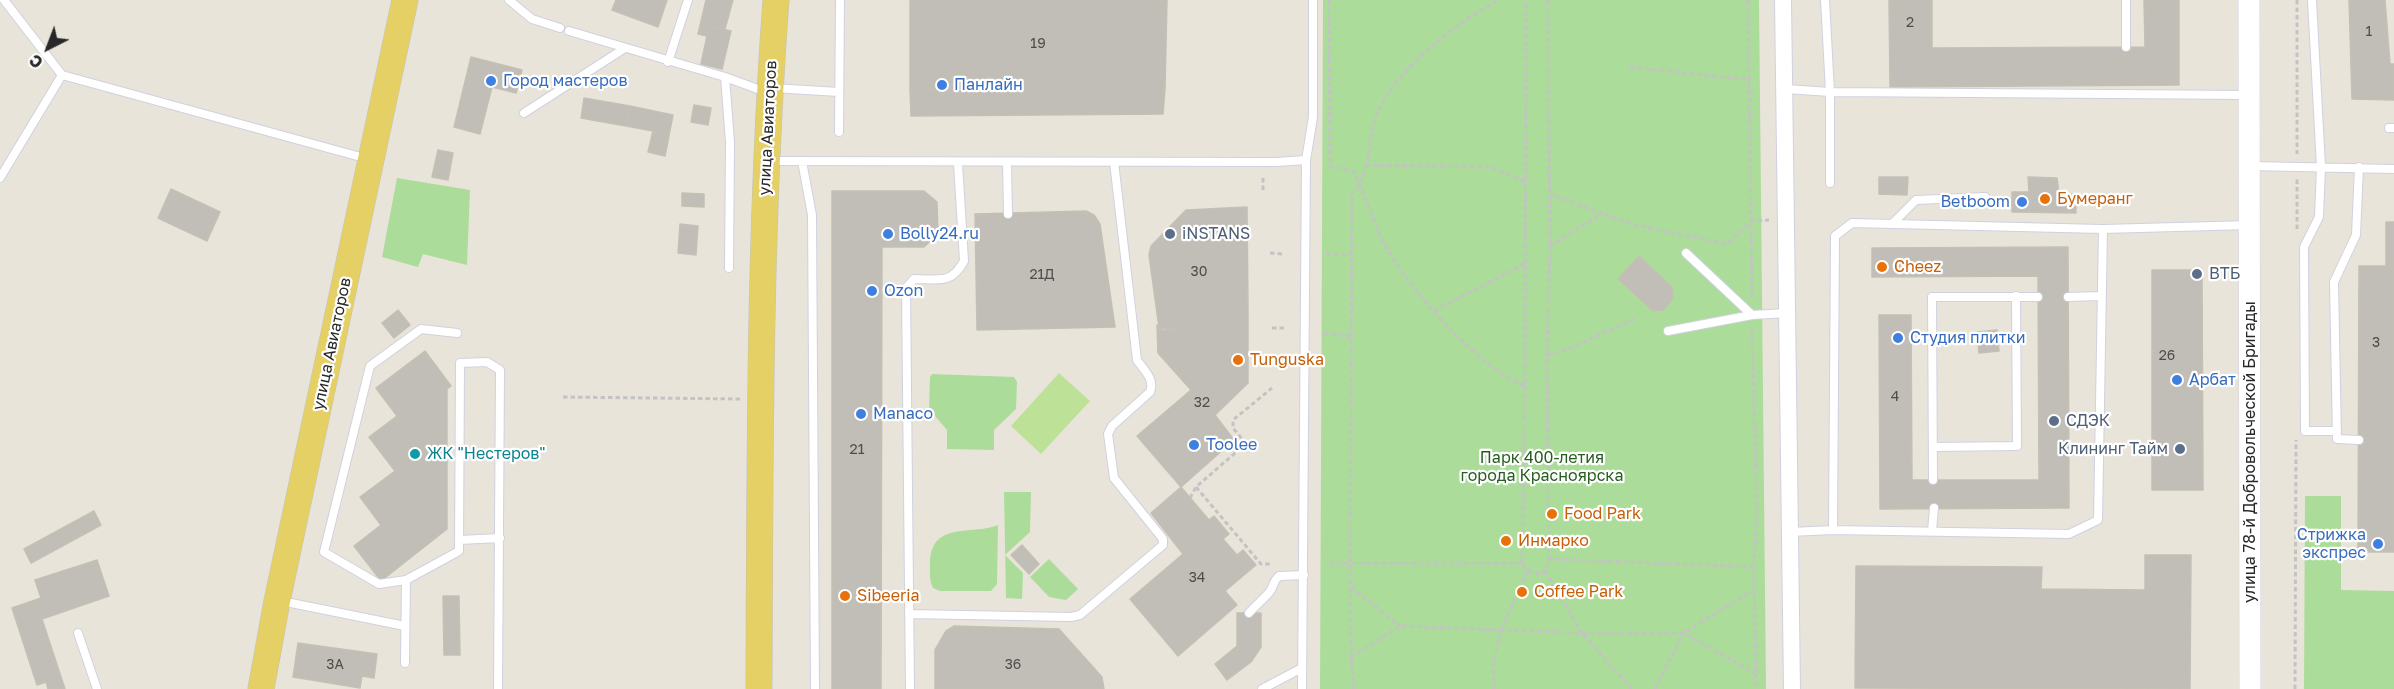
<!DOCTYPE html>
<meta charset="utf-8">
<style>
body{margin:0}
#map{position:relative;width:2394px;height:689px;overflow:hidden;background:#e9e4da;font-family:"Golos Text",sans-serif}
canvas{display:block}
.north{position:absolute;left:18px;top:18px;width:60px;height:60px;-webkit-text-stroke:4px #fff;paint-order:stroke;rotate:222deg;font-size:16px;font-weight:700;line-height:24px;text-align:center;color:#282828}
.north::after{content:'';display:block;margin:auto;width:21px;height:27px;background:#282828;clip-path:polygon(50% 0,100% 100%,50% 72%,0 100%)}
</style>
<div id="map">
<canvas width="2394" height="689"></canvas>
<div class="north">С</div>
</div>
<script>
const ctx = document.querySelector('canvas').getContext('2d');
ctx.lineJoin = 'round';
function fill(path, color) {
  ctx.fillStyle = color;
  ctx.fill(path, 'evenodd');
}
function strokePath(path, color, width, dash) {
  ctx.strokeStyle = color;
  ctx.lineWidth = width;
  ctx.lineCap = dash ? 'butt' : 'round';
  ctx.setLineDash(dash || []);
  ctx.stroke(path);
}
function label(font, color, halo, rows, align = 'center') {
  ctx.font = font + ' "Golos Text",sans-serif';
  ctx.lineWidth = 4.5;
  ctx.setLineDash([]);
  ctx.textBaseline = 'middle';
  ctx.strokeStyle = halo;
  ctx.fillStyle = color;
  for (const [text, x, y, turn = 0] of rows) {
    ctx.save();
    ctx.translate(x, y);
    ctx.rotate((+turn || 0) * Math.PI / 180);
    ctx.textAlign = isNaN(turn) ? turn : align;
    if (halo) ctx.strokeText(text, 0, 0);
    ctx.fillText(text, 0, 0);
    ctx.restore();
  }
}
fill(new Path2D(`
 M1323,0h436l7,689h-446z
 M397,178l73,12 -3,75 -44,-11 -5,13 -36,-10z
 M932,374l82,3 3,5 -1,27 -22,21v20l-47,-1v-19l-18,-21 1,-32z
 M1004,492h27l-1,40 -25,23 18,18 -1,26 -16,-1z
 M2305,496h36v94l53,1v98h-90z
 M998,525l-1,59 -6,7h-51l-7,-3c-4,-8 -3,-15 -3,-23 0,-45 41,-29 68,-40z
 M1049,559l29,30 -12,11 -17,-3 -19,-20z`), '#acdc9a');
fill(new Path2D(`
 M1059,373l31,28 -49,53 -30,-28z`), '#bde297');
const building = new Path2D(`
 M616,0h51l-9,27 -46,-17z
 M706,0h27l-8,29 -16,-3 -2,10 -9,-2z
 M910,0h257l-2,89h-255z
 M1889,0h43v48l213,-1 -1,-47h35v85l-289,2z
 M2349,0h36l5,64h4v36l-42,-1z
 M709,26l22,5 -9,38 -21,-5z
 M471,57l51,13 -6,23 -24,-6 -12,47 -26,-7z
 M910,89h255l-2,25 -252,2z
 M584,98l46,8 -4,20 -45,-8z
 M694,105l17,3 -3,17 -17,-3z
 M630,106l43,9 -8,41 -17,-4 5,-21 -27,-5z
 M438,150l15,3 -5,27 -16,-3z
 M1879,177h29l-1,18 -28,-1z
 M2028,177l29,1 2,16h17v19l-64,-1v-20h17z
 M171,189l49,23 -13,29 -49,-23z
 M832,191h92l13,11 1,32 -14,13h-42l-1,442h-49z
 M682,193l22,1v13l-22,-1z
 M1247,207l1,101 -53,2v14l-5,7 -31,-3 -10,-73 2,-9 35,-36z
 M1086,211l8,4 6,9 15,103 -138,3 -2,-116z
 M2386,222h8v330h-36l1,-286h27z
 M680,224l18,2 -2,29 -18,-2z
 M2068,247l1,261 -189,1 -1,-194h32l1,165h127l-1,-204 -166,1v-29z
 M1639,256l33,31 1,11 -9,12 -11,1 -35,-32z
 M2152,270h50l1,220h-51z
 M1248,308v75l-33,32 19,25 -53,47 -44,-51 54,-46 -33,-37 -1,-28 5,5 28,1 5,-7v-14z
 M398,310l12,15 -16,13 -12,-15z
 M1997,330l2,21 -20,2 -2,-21z
 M425,351l26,35 -4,3v140l-66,52 -27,-35 27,-21 -21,-28 35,-26 -26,-34 28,-21 -21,-28z
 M1181,487l28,33 5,-4 15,18 -6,5 14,16 6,-5 13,15 -31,26 12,14 -59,51 -48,-57 53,-45 -32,-41z
 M94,511l7,14 -70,38 -7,-14z
 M1022,545l17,19 -10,10 -18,-19z
 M2145,555h46l-1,134 -335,-1 1,-122 186,1 -1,22 104,1z
 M97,560l12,36 -67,23 23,70h-17l-2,-7 -9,3 -25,-77 29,-10 -6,-18z
 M443,596h16l1,59h-16z
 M1237,613h24v34l-10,15 -24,18 -12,-16 22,-18z
 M954,626l105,3 43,48 2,12h-169v-39l11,-19z
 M298,643l79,11 -3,24 -12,-2 -2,12 -67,-11z`);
fill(building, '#c1bdb7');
strokePath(building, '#c4c0b4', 1.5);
const service = new Path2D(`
 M509,0l23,19 28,9
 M1825,0l5,92v91
 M2126,0v47
 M2312,0l9,167 -2,50 -15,30 1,184h32
 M569,31l156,46 41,15
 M668,62l20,-62
 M62,75l306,84
 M725,77l5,65 -1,126
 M773,88l66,4
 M1786,89l44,3 420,3
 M524,113l101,-65
 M2389,128h5
 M839,132l1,-132
 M771,161l505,1 30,-2 7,-43v-117
 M802,161l10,54 3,474
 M1007,163l1,51
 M2251,166l143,3
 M0,178l62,-103 -58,-75
 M1893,223l23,-23 69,-3
 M1686,253l66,62
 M2068,297l33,-1
 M1668,331l84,-16 35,-2
 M457,333l-36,-4 -51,37 -46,186 55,32 27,-4 53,-29 1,-188 27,-1 13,8 -2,319
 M2359,440l-22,-1 -3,-157 22,-47 3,-68
 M1934,447l83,-1 -1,-150
 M1933,480l-1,-183h106
 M1833,530l2,-294 17,-13 251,6 147,-4
 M1932,531l2,-23
 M1790,532l43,-2 236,4 29,-14 5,-291
 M459,540l41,-2
 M281,601l124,25
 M1249,613c6,-7 18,-17 22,-23 3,-6 3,-10 8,-14l25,-1
 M909,614l162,3 9,-2 83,-70v-6l-49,-61 -6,-44 4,-8 38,-34c5,-13 -6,-22 -13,-32l-23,-198
 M78,633l19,56
 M405,663l1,-83
 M910,689l-4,-401 8,-9c25,0 37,6 50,-18l-6,-98
 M1262,689l40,-21
 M1302,689l4,-529`);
const minor = new Path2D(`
 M1783,0l9,689`);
const tertiary = new Path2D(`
 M2249,0l1,689`);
const primary = new Path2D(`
 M261,689l16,-88 128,-601
 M759,689c1,-230 0,-460 17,-689`);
strokePath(service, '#d0d1e0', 10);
strokePath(minor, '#d0d1e0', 18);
strokePath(tertiary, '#d0d1e0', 22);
strokePath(primary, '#c3c3c3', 27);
strokePath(new Path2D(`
 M1329,0l1,166 23,6c12,20 17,42 27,63 20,43 70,98 106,127 12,10 27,17 39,25
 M1548,0l2,246 -3,109 2,204
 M1748,0l4,298
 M2297,0v154
 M1630,67l120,13
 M1365,165l126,2 34,15
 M1263,178v12
 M1549,194l82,30 96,20 25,-23 17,-1
 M2297,229v-50
 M1550,246l52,-33
 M1270,253l13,1
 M1326,254l25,1
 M1434,311l92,-48
 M1272,328h14
 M1752,329l5,178 -3,60 2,122
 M1324,333l27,3
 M1547,355l24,-7 65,-30
 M563,397l177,2
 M1196,487l65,77h11
 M1190,498l6,-11 46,-40v-8l-9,-11v-8l39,-32
 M1329,563h193l5,7 12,4 6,-3 4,-12 205,8
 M1522,563l3,-176 1,-387
 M1545,571l37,62 50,56
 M1351,587l49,39
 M1351,657l49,-31 182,7h101l71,-43
 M1354,689l-3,-32 -1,-95 2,-369c21,-19 14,-56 26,-82 22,-45 78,-88 121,-111
 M1494,689l-1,-24 8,-34 26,-60
 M1655,689l28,-56 72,40
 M2295,689l1,-249`), '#c3c3c3', 3, [4.5, 3]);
strokePath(service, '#fff', 8);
strokePath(minor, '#fff', 16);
strokePath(tertiary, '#fff', 21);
strokePath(primary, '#e4d064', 26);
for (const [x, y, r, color] of [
 [491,81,6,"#3f7fe0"],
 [942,85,6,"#3f7fe0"],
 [2045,199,6,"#e8710a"],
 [2022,202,6,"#3f7fe0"],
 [888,234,6,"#3f7fe0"],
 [1170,234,6,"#5c6f8a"],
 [1882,267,6,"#e8710a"],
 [2197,274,6,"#5c6f8a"],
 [872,291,6,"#3f7fe0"],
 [1898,338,6,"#3f7fe0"],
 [1238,360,6,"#e8710a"],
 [2177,380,6,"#3f7fe0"],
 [861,414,6,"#3f7fe0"],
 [2054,421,6,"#5c6f8a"],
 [1194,445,6,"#3f7fe0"],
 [2180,449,6,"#5c6f8a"],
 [415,454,6,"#0f9aa8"],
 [1552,514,6,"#e8710a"],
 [1506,541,6,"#e8710a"],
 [2378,544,6,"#3f7fe0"],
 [1522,592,6,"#e8710a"],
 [845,596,6,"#e8710a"]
]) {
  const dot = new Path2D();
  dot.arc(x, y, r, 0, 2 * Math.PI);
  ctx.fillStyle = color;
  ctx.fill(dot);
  strokePath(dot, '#fff', 2);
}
label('14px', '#4e4d4c', null, [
 ["2",1910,23],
 ["1",2369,32],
 ["19",1038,44],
 ["30",1199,272],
 ["21Д",1042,275],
 ["3",2376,343],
 ["26",2167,356],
 ["4",1895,397],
 ["32",1202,403],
 ["21",857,450],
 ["34",1197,578],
 ["3А",335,665],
 ["36",1013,665]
]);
label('16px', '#366cbe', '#fff', [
 ["Город мастеров",503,81],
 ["Панлайн",954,85],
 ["Betboom",2010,202,"right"],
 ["Bolly24.ru",900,234],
 ["Ozon",884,291],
 ["Студия плитки",1910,338],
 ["Арбат",2189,380],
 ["Manaco",873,414],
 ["Toolee",1206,445],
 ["Стрижка",2366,535,"right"],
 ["экспрес",2366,553,"right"]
], 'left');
label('16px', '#282828', '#fff', [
 ["улица Авиаторов",768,128,-87],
 ["улица Авиаторов",332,344,-78],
 ["улица 78-й Добровольческой Бригады",2250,452,-90]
]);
label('16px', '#c56008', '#fff', [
 ["Бумеранг",2057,199],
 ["Cheez",1894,267],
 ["Tunguska",1250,360],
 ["Food Park",1564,514],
 ["Инмарко",1518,541],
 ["Coffee Park",1534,592],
 ["Sibeeria",857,596]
], 'left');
label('16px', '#4e5e75', '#fff', [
 ["iNSTANS",1182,234],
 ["ВТБ",2209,274],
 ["СДЭК",2066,421],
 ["Клининг Тайм",2168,449,"right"]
], 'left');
label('16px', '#0d838f', '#fff', [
 ["ЖК \"Нестеров\"",427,454]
], 'left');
label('16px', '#275d1f', '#fff', [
 ["Парк 400-летия",1542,458],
 ["города Красноярска",1542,476]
]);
</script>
